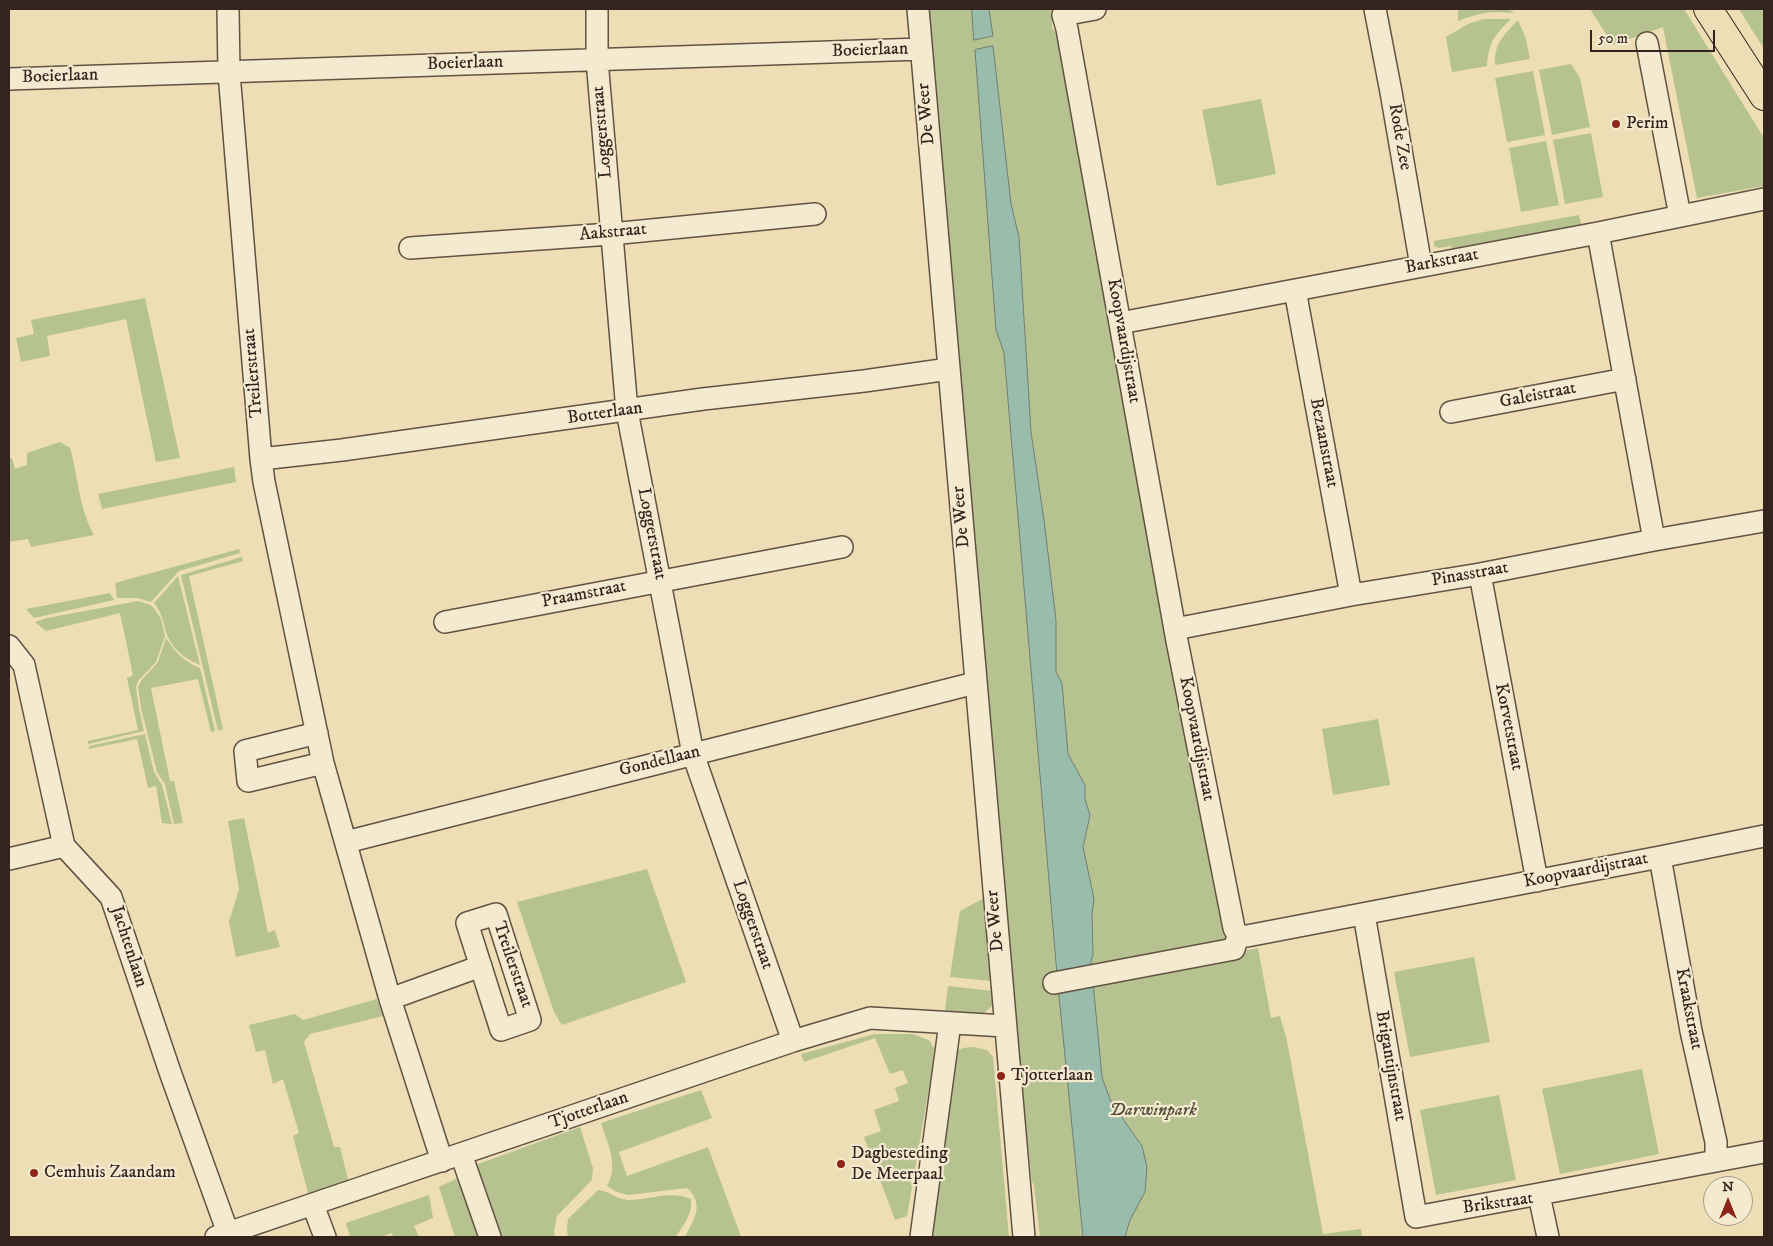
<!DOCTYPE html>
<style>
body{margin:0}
#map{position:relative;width:1773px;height:1246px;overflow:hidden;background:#eddeb6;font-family:"IM FELL DW Pica",serif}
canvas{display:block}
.frame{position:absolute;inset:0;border:10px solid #35241d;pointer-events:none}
.north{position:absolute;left:1703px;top:1176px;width:50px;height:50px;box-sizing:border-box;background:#f3ead0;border:1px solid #a79b88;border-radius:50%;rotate:0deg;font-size:14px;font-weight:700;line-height:20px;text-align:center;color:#35241d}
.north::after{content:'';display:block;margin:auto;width:18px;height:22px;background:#8f2418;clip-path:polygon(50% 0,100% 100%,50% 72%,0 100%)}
.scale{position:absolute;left:1590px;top:30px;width:125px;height:22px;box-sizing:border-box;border:2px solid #35241d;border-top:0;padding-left:6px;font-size:15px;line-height:18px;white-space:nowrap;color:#35241d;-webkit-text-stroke:4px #f3ead0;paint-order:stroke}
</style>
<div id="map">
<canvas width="1773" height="1246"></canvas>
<div class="frame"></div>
<div class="north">N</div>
<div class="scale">50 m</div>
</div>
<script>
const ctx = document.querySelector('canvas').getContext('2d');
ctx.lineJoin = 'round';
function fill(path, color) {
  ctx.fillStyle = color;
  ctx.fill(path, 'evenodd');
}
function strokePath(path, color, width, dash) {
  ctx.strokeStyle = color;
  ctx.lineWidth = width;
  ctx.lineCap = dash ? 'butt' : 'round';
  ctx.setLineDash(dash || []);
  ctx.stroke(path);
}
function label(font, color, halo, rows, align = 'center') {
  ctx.font = font + ' "IM FELL DW Pica",serif';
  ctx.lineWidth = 4.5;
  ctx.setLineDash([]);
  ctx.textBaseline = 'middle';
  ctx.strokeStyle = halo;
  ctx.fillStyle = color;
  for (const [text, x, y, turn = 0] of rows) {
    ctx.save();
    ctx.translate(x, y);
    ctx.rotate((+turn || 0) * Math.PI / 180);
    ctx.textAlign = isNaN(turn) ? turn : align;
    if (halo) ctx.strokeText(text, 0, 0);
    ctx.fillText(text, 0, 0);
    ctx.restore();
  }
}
fill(new Path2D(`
 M925,9h127v19l6,7 51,294 4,11 124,612 21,-4 13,70 9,-2 7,25 36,193 38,-5 1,8h-322l-6,-52 -2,-3 -22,-201z
 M1458,9h50l6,4c-24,-2 -33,-1 -56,8z
 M1590,9h94l80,129v48l-67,12 -34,-171 -50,18z
 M1739,9h25v40z
 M1483,19h28c-17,17 -22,22 -24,47l-35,6 -6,-35 22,-13z
 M1518,20l8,19 4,20 -35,6c-1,-22 9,-30 23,-45z
 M1571,64l9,14 10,49 -38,8 -13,-65z
 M1533,71l12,64 -38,7 -12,-64z
 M1261,99l15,75 -59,12 -15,-76z
 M1591,133l12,64 -38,7 -12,-64z
 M1546,141l13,64 -38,7 -12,-64z
 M1579,215l3,12 -129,25 -2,-6 -12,2 -5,-2v-5z
 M145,298l35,160 -24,4 -30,-143 -79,17 3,20 -29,6 -5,-24 18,-4 -3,-14z
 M60,442l10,6c9,31 8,58 24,87l-63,12 -3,-8 -19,3v-83l3,-1 3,11 12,-4v-12z
 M234,467l2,15 -134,27 -4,-15z
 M239,549l1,4 -61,18 -28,31 -13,-4h-21l-2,-15z
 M242,557l1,4 -54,15 34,153 -5,2 -37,-156z
 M178,576l22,89c-15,-6 -29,-17 -34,-33 -3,-10 -4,-20 -12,-29z
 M110,593l4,7 -80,18 -8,-9z
 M138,601l13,4 4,5 6,9 4,17 -9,26 -18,19 -2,6 3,22 5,22 -56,13v-3l50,-11 -11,-52 6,-3 -13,-62 -74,18 -11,-9 12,-4z
 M166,638c9,14 18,24 34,30l15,63 -4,1 -13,-53 -47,9 19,93h4l9,42 -9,1 -9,-40 -8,-12 -16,-64 -3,-21 3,-6 17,-19z
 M1378,719l12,66 -57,10 -11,-66z
 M145,734l9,38 8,13 10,39 -10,-1 -6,-37 -8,2 -11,-49 -48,10v-3z
 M244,818l24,115 7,-3 5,17 -44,10 -7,-35 10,-33 -11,-68z
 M647,869l39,113 -124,43 -8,-13 -37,-110z
 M984,898l8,83 -42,-4 10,-66z
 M1474,957l16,85 -80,15 -16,-85z
 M948,986l45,5 1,13 -14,13 -35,-6z
 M377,999l6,17 -73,18 -6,8 30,105h6l10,40 -40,14 -17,-65 6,-3 -16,-54 -10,5 -8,-34 -9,2 -7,-27 46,-11 8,6z
 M875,1034h38l16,6 5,8 -2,22 -25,146 -12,4 -31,-83 17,-6 -7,-21 25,-9 -4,-13 13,-5 -5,-13 -13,4 -15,-36 -71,24 -3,-8z
 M974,1047l13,3 6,7 16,180h-76l1,-19 22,-167 7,-3z
 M1642,1069l17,85 -99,20 -18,-85z
 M701,1090l11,28 -93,34 8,24 81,-29 33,90h-56c9,-18 20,-32 2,-49l-59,7 -11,-3 -10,-6c12,-21 1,-41 -6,-63z
 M1499,1095l17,85 -80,15 -16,-85z
 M580,1127l13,41 -1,12 -35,36 -3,16 1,5h-58l-30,-69z
 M458,1178l24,59h-27l-16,-50z
 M598,1190c11,1 18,9 30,10 21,0 43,-10 63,-1 2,15 -8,26 -15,38h-108l-1,-8 1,-10z
 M429,1195l4,23 -19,8 5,11h-26l-1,-4 -11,4h-31l-4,-14z`), '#b6c290');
const water = new Path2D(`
 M972,9h17l4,27 -19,4z
 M993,46l18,158 8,33 12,195 13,88 12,100v52l6,11 6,71 17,31v14l5,16 -7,32 11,52 -2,15 1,41 -2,6 11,116 9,25 31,44 5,21 -2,25 -15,28 -5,17h-42l-25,-251 -54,-633 -8,-23 -21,-280z`);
fill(water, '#99bcac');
strokePath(water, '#717f73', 1);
const minor = new Path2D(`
 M228,9l1,64 32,386 3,23 59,281 67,236 52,162
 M597,9v51l30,351 66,343 100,287
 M918,9l106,1228
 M1095,9l-32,6 4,14 110,612 57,287 4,8h9l413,-79 104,-21
 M1375,9l16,83 30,174
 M1647,43l33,173
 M9,79l912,-30
 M1598,233l56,307
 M410,248l201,-14 204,-20
 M1295,290l56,305
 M1120,323l478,-90 166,-34
 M1451,412l174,-33
 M261,459l81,-9 361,-51 161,-18 85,-12
 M1480,574l57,307
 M445,622l397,-75
 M1175,629l176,-34 129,-21 174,-34 110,-19
 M9,646l15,19 40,181 47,51 59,175 58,161
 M317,733l-72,18 3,30 75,-18
 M346,842l629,-159
 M1660,857l31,174 25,111v19
 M9,859l55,-13
 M496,914l34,106 -29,10 -34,-107z
 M1364,914l52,303 348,-65
 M1054,983l180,-34 4,-13
 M390,999l91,-33
 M461,1154l29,83
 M1539,1195l9,42
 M313,1205l12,32
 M216,1237l577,-196 77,-23 135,8
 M921,1237l29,-214`);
const major = new Path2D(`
 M1708,9l56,87`);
strokePath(minor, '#635243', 24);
strokePath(major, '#35241d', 30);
strokePath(minor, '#f3ead0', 21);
strokePath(major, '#eddeb6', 28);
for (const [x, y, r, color] of [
 [1616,124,5,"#8f2418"],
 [1001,1076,5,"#8f2418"],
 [841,1164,5,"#8f2418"],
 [34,1173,5,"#8f2418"]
]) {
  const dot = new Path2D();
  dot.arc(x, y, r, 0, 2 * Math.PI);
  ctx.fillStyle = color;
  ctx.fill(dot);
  strokePath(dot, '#f3ead0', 2);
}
label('18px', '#35241d', '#f3ead0', [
 ["Boeierlaan",870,51,-2],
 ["Boeierlaan",465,64,-2],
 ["Boeierlaan",60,77,-2],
 ["De Weer",927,114,-95],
 ["Loggerstraat",603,132,-95],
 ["Rode Zee",1399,137,80],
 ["Aakstraat",613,233,-5],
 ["Barkstraat",1442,262,-11],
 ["Koopvaardijstraat",1123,341,80],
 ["Treilerstraat",254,373,-95],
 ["Galeistraat",1538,396,-11],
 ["Botterlaan",605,414,-8],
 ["Bezaanstraat",1323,443,79],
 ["De Weer",962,517,-95],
 ["Loggerstraat",651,534,79],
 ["Pinasstraat",1470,575,-10],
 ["Praamstraat",584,595,-11],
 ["Korvetstraat",1508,727,79],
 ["Koopvaardijstraat",1196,739,79],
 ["Gondellaan",660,762,-14],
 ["Koopvaardijstraat",1586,871,-11],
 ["De Weer",996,921,-95],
 ["Loggerstraat",752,925,71],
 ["Jachtenlaan",128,947,72],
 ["Treilerstraat",512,965,71],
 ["Kraakstraat",1688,1009,79],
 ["Brigantijnstraat",1390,1066,80],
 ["Tjotterlaan",589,1111,-19],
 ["Brikstraat",1498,1204,-8]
]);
label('18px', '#35241d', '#f3ead0', [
 ["Perim",1626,124],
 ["Tjotterlaan",1011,1076],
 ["Dagbesteding",851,1154],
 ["De Meerpaal",851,1175],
 ["Cemhuis Zaandam",44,1173]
], 'left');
label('italic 18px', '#554c3a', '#f3ead0', [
 ["Darwinpark",1153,1111]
]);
</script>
